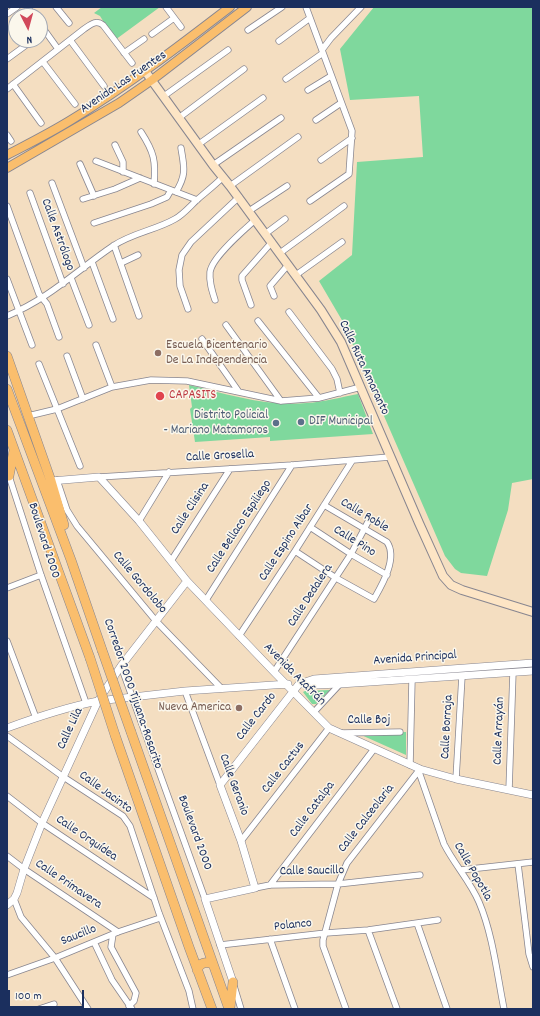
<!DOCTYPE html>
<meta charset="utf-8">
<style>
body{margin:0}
#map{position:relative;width:540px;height:1016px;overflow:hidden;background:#f4dec1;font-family:Dekko,sans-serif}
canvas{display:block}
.frame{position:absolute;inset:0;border:8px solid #1b2f5e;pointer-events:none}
.north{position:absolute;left:8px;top:8px;width:40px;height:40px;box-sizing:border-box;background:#fbf7ec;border:1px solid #a1a7b3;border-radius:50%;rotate:174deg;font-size:11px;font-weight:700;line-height:16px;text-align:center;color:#1b2f5e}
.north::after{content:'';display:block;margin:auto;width:14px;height:18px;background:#d1495b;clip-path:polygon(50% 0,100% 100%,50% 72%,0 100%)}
.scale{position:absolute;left:8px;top:990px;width:76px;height:18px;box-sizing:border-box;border:2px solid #1b2f5e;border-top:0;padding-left:5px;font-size:12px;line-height:14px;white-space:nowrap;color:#1b2f5e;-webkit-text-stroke:3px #fbf7ec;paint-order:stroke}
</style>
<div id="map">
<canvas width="540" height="1016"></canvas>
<div class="frame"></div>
<div class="north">N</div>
<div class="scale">100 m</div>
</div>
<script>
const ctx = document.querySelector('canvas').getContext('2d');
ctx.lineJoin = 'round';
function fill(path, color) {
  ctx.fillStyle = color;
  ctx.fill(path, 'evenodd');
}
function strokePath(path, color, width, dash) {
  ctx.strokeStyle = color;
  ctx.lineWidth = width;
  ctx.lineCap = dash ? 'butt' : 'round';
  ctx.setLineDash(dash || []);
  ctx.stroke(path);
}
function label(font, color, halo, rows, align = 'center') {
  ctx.font = font + ' Dekko,sans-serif';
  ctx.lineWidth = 3;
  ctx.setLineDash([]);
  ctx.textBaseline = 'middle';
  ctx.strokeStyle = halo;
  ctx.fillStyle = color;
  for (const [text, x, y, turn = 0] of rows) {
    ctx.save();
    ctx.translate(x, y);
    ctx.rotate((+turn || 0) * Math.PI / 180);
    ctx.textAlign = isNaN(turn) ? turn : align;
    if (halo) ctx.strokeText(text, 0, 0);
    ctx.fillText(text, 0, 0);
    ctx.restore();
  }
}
fill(new Path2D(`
 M102,7h58l-45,33 -15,-24 -6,-3z
 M374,7h159v472l-21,4 -4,27 -21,66 -26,-3 -6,-4 -10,-13 -102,-234 -24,-41 33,-26 5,-93 66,-5 -4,-61 -69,4 -10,-51z
 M189,385c38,9 78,22 118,18 17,-1 34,-6 51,-9l15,40 -103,7v-4l-75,5 -5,-33 2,-2z
 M330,690l-14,14h-4l-9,-12 2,-1z
 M406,732v23l-47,-21z`), '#7fd89d');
const minor = new Path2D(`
 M27,7l7,9
 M56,7l13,16
 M166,7l15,20
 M306,7l46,124 -3,43 -39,27
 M7,14l10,-7
 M40,24l18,25
 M248,30l34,-23
 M152,34l22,-16
 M70,40l34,46
 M279,41l31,-23
 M322,50l9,-12 30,-31
 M124,53l20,-14
 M7,59l26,-19
 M43,62l32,42
 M286,79l37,-26
 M13,84l28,39
 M7,89l77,-60c6,-4 12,-10 19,-4l29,38
 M308,90l23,-14
 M164,96l64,-46
 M180,117l64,-48
 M316,120l25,-17
 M141,132c13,20 15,29 13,52
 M7,135l4,6
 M199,144l64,-46
 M115,145l8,17v10
 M321,160l31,-22
 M96,161l101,39
 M80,164l14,32
 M213,165l68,-47
 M52,183l32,85
 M230,186l68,-49
 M176,192c11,-18 8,-25 5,-44
 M30,193l33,91
 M83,199l32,-10 25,-11
 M7,206l32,88 8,10 12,33
 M249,211l38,-25
 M94,223l57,-19 16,-7 4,-7
 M265,234l20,-15
 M114,245l25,71
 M280,253l64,-47
 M92,262l21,57
 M121,263l17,-8
 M296,275l46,-33
 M71,278l18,47
 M7,279l25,66
 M274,296l-4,-10 18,-21
 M215,300c-3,-9 -6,-18 -5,-28 2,-15 33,-41 45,-52
 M251,305l-9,-25v-4l30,-34
 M188,309l-8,-23 -1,-16 3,-15 9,-13 48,-45
 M289,312l43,57 5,10 3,14
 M7,316c43,-18 69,-45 106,-70 19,-13 43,-16 62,-27 9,-5 15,-13 23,-20 8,-7 17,-14 25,-22
 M258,321l61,77
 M226,325l55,76
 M202,339l37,53
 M96,345l16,42
 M67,356l16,43
 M39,364l41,102
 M28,416l29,-7 55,-22 39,-7 36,1 94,20 38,-3 42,-11
 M9,476l32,99 45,128
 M99,477l193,-12 98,-8
 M57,480l10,30 10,16 79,95 65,67
 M139,521l30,-49
 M310,527l41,27 36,21
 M295,551l41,27 38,21c8,-14 24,-41 13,-57l-63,-37
 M171,561l59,-92
 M7,588l34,-13
 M206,600l86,-135
 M239,636l56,-85 57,-90
 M7,641l29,77
 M121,666l84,233
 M274,672l77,-118 19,-36
 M185,691l35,94
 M314,712l26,-28
 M340,733l60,-1
 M7,736l55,40 61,40 7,10 29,87 30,78 4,18
 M410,765l2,-85
 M419,772l25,72c10,20 26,37 35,58 14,33 18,72 25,107
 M456,779l6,-103
 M509,790l4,-118
 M7,796l35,27 112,75
 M241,841l88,-113
 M7,856l17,13 94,63
 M518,864l11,90 4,13
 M461,870l72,-8
 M270,885l104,-136
 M255,888l15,-3 68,-1 82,-9
 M14,899l7,18 34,41 33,51
 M417,923l30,86
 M368,930l29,79
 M113,934l-2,13 25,46 -2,8 -5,5
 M270,939l25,70
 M94,942l18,38 20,29
 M220,945l106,-12 42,-3 70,-10
 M7,975l48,-17 63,-26 42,-14
 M234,986l7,23
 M39,1009l15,-5
 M346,1009l-23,-63v-6l15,-56 9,-21 73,-94`);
const tertiary = new Path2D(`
 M51,481l48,-4 40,44 48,60 87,91 55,56 91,41 36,10 77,16
 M302,684l14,1 24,-1 193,-13
 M7,728c30,-11 60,-21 91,-27l87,-10 103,-7
 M7,905l7,-6 3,-6 7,-24 18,-46 56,-122 23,-35 66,-85
 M233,982l-28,-83 50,-11 -14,-47 -21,-56 79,-101 15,-5 219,-16`);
const secondary = new Path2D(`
 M145,71l68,94 17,21 91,124 20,32 78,181 24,53 8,9 11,5 71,22`);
const primary = new Path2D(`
 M7,155c21,-11 43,-22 64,-35 56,-34 107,-73 159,-113
 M7,168l112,-65 33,-23 95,-73`);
const trunk = new Path2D(`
 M7,356l44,125 13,44
 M7,389l64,171 31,90
 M7,430l83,228
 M9,476l5,-26
 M131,732l98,277
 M115,735l74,212 23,62
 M197,970c3,-7 8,-9 16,-6
 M230,1008l3,-26`);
strokePath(minor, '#888690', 7);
strokePath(tertiary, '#888690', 8);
strokePath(secondary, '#888690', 10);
strokePath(primary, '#888690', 10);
strokePath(trunk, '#888690', 10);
strokePath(minor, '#fff', 5.5);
strokePath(tertiary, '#fff', 7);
strokePath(secondary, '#fde5c5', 8);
strokePath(primary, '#fabe6d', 8);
strokePath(trunk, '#fabe6d', 9);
const trunkBridge = new Path2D(`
 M102,650l29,82
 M90,658l25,77`);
strokePath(trunkBridge, '#888690', 10, []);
strokePath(trunkBridge, '#fabe6d', 9);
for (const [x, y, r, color] of [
 [158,353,4,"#8d6e63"],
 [160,396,5,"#e0444e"],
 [301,422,4,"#5c6f8a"],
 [276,423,4,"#5c6f8a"],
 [239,708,4,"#8d6e63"]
]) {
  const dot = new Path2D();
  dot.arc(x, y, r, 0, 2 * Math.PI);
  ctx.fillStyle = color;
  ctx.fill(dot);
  strokePath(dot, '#fbf7ec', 1.5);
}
label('13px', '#1b2f5e', '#fbf7ec', [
 ["Avenida Las Fuentes",124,83,-34],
 ["Calle Astrólogo",57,235,70],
 ["Calle Ruta Amaranto",363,368,65],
 ["Calle Grosella",220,457,-3],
 ["Calle Clisina",191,509,-57],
 ["Calle Roble",364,516,31],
 ["Calle Bellaco Espiliego",240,527,-57],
 ["Boulevard 2000",43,541,72],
 ["Calle Pino",354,542,32],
 ["Calle Espino Albar",287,543,-57],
 ["Calle Gordolobo",139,583,50],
 ["Calle Dedalera",311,596,-57],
 ["Avenida Principal",415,659,-4],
 ["Avenida Azafrán",294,675,45],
 ["Corredor 2000 Tijuana-Rosarito",132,694,71],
 ["Calle Cardo",257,717,-52],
 ["Calle Boj",369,721],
 ["Calle Borraja",448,727,-87],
 ["Calle Lila",71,729,-65],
 ["Calle Arrayán",500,731,-88],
 ["Calle Cactus",284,768,-52],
 ["Calle Geranio",233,785,70],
 ["Calle Jacinto",105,793,36],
 ["Calle Catalpa",313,810,-53],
 ["Calle Calceolaria",367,819,-52],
 ["Boulevard 2000",194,833,70],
 ["Calle Orquídea",86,839,34],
 ["Calle Saucillo",312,872,-1],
 ["Calle Popotla",472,872,60],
 ["Calle Primavera",68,885,34],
 ["Polanco",293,926,-6],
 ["Saucillo",79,936,-22]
]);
label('13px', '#785e54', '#fbf7ec', [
 ["Escuela Bicentenario",166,346],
 ["De La Independencia",166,361],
 ["Nueva America",231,708,"right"]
], 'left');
label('13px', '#be3a42', '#fbf7ec', [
 ["CAPASITS",169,396]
], 'left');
label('13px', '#4e5e75', '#fbf7ec', [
 ["Distrito Policial",268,416],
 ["- Mariano Matamoros",268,431],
 ["DIF Municipal",309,422,"left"]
], 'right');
</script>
